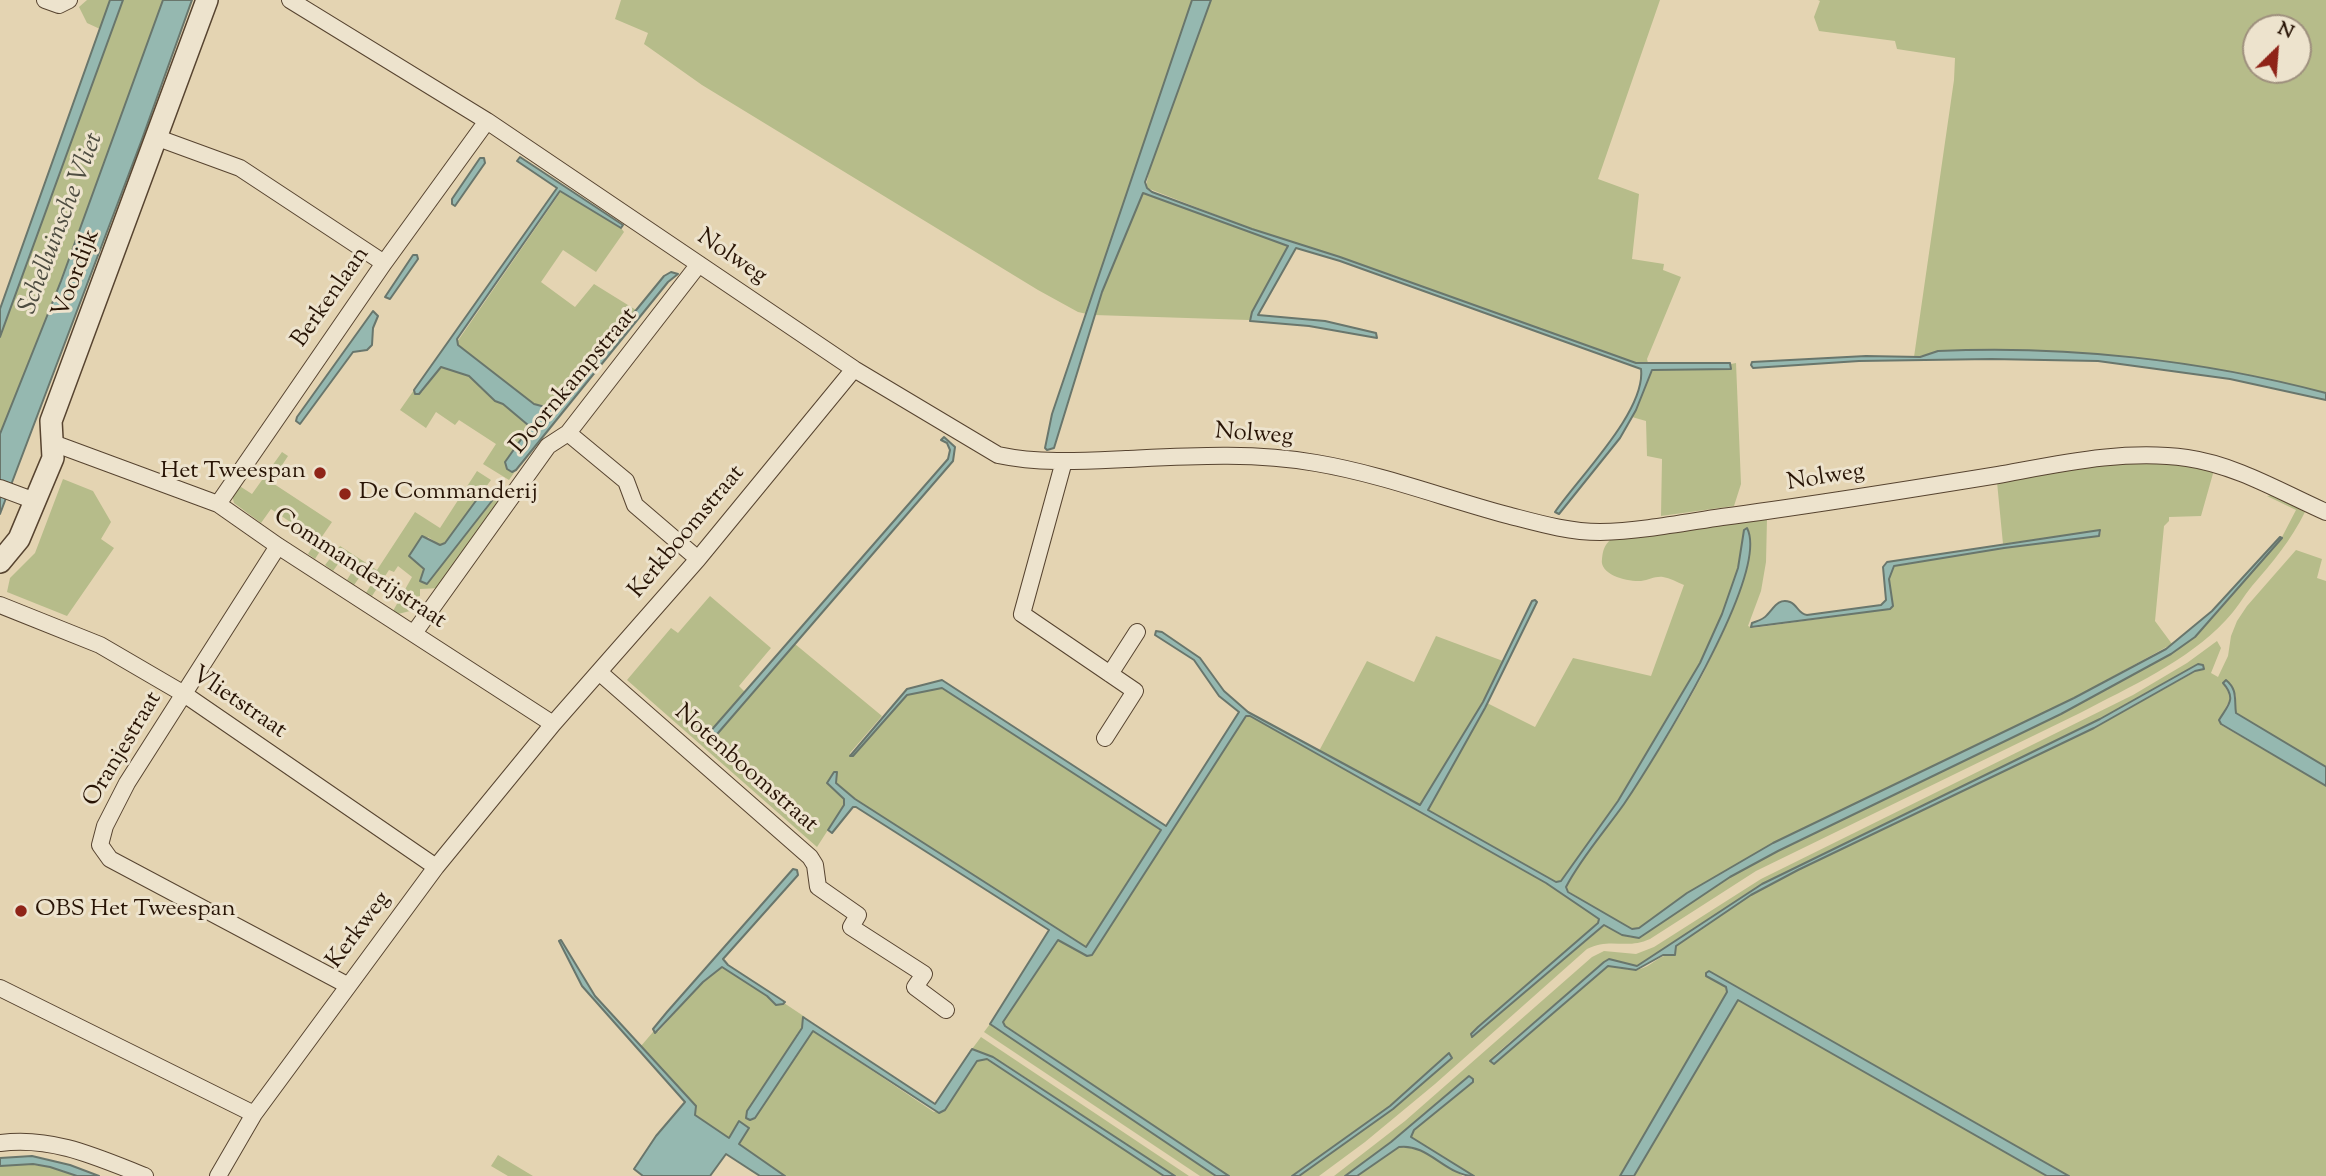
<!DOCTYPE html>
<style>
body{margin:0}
#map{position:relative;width:2326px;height:1176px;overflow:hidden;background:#e4d4b2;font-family:"Sorts Mill Goudy",serif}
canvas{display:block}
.north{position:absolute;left:2242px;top:14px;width:70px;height:70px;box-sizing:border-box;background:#ede3cd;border:2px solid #9e907d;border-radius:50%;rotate:25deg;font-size:19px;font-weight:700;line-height:28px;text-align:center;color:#281405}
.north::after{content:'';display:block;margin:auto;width:24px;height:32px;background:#8f2418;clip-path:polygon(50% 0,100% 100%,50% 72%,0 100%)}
</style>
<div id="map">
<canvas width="2326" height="1176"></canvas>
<div class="north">N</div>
</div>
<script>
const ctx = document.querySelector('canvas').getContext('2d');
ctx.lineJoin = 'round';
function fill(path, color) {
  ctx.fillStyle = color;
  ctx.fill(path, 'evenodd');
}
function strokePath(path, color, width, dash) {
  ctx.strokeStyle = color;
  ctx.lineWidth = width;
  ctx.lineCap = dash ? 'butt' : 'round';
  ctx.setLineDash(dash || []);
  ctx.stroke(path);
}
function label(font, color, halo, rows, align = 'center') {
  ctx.font = font + ' "Sorts Mill Goudy",serif';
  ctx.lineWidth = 6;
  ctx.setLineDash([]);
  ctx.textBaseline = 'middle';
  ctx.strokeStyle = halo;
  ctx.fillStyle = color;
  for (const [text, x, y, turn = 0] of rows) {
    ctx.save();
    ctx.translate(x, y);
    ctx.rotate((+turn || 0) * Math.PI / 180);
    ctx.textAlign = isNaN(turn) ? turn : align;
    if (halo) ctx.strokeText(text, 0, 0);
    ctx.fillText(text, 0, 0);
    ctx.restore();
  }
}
fill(new Path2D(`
 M87,0h23l-10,29 -13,-6 -8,-16z
 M123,0h40l-102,281 -61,153v-97z
 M621,0h571l-105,314 -9,-2 -40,-22 -336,-205 -58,-41 4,-11 -33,-14z
 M1211,0h449l-62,179 41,15 -7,65 32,5 -1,6 18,7 -34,82 1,4h-12l-296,-106 -88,-28 -105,-41c-4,-14 54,-164 64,-188z
 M1818,0h508v393l-114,-25 -101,-12 -96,-5h-67l-34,6 40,-277 1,-22 -58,-9 -2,-8 -76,-10 -5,-14 6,-16zM2256,28h42v42h-42z
 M562,190l59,38 3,4 -28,40 -33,-22 -22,32 34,25 19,-23 42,26 -75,92c-10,7 -16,8 -27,2l-76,-59 -1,-3z
 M1143,193l145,53 -39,74 -155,-5 29,-78z
 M1736,363l5,121 -7,22 -73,10 1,-57 -15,-3 -1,-35 -14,-4 17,-43 6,-5h76v-5z
 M441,367l28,9 26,25 8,3 25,21 -1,6 -21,29 1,9 9,1 -7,10 -26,-16 13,-20 -37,-24 -4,5 -19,-13 -10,16 -26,-18 14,-20v3l8,-1z
 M282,452l6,4 -17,26 61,40 -11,16 5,4 -11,17 -7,-5 9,-14 -46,-31 -10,14 -27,-20 -2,-8 6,-10 14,9z
 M2131,463l49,2 34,5 -13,46 -32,1v4l-5,5 -9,95 17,23 -98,54 -301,145 -86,50 -48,35 -7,1 -8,-3 -56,-35 -2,-3c14,-30 40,-57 58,-84 43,-64 129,-197 125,-274h-5l-6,38 -16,46 -22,49 -82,138 -54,78 -8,3 -128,-71 59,-108 48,24 38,-69 78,18 33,-91c-7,-3 -14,-7 -21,-8 -8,-1 -14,3 -22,4 -13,1 -42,-6 -39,-22 1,-9 2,-13 9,-20l156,-20 -1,43 -5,29 -13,35 5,2 137,-19 -1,-35 5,-8 110,-18 95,-12 2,-4 -1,-2 -97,14 -6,-62 56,-11z
 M477,471l14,9 -46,63 -5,2 -12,-8 -18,20 14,12 3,15 76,-96 6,4 -69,96 -20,1v7l-5,1v7l-5,1v6l-12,3 -5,-3 19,-34 -14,-11 -4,6 -5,-2 -17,26 -6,-3 9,-15 -11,-7 -10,14 -7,-5 9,-15 -13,-8 -10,14 -8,-6 15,-19 37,24 38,-58 25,16z
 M63,479l30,12 18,31 -10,17 13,9 -47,68 -60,-24 3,-14 25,-25z
 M2273,495l32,17c-14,28 -32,50 -53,74 -9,11 -16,24 -26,34 -39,42 -97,67 -146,93l-324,158 -106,68c-24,11 -39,-2 -63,10l-152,135 -70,58 -46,34h-20l94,-67 59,-51 -2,-4 -60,52 -98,70h-63l-226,-152 1,-5 54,-79 32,16 2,-1 154,-239 4,-1 296,168 53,36 -1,4 -120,104 -7,7 1,3 133,-112 23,12 11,1 91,-61 48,-26 283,-137 110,-60 24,-17 23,-25 64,-75 14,-27 -29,-14z
 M2296,550l26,9 -5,19 9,3v186l-90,-54v-17l-6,-13h-7l8,14 -12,24 2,4 105,61v390h-257l-94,-54 -269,-146 20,11 1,5 -107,184h-146l-61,-37 -2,-2 3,-7 52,-42 -121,88h-11l71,-55 187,-164 12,-6 32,3 18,-7 107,-68 372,-184 54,-32 30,-22 4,7 -10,25 7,4 10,-21 3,-20 6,-15 10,-15zM2198,664l2,5 -106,59 -296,142 -47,25 -75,51 -1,9c-15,-2 -19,8 -32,13 -12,5 -23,-2 -35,-2l-118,93 118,-100 29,7 125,-82 338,-165z
 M710,596l61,52 -32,38 6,6 -39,45 6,3 83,-96 87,72 -32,37 1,4 56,-62 35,-7 217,140 3,4 -74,114h-5l-228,-147 -19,-16 1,-11h-3l-7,11 17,16v6l-27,42 -190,-167 44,-52 7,5z
 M1436,636l67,25 -20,41 -63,103 -101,-54 48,-90 47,21z
 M722,967l45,29 9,9h6l2,-2 21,14h-2l-1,10 -56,88 4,5 5,-3 58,-86 121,81 11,-3 32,-48 10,-2 177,117h-379l-47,-32 11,-16 -9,-6 -10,16 -34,-21 -2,-2 2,-9 -55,-60 12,-14h5l45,-51z
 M1738,1000l3,1 306,175h-413z
 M990,1024l226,152h-16l-216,-144z
 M981,1037l208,139h-14l-170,-112 -33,-15z
 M1404,1146c21,1 41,19 59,30h-106l42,-29z
 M498,1155l35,21h-25l-17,-10z
 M17,1163l33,4 27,9h-77v-10z`), '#b6bc8a');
const water = new Path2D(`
 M110,0h13l-123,337v-28z
 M163,0h29l-51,142 -141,372v-80l61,-153z
 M1192,0h19l-66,182 2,6 5,4 100,37 88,28 296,106h94l1,6 -79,1 -16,40 -16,28 -61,76 -4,-2c24,-35 91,-101 86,-143l-301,-108 -44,-13 -38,67 67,6 51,12 1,5 -68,-12 -59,-5 2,-9 36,-66 -145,-53 -41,99 -48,156 -7,2 -2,-2 7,-34z
 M520,157l103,68 -2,3 -61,-37 -103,148 1,6 76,59 15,4 12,-6 103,-126 7,-4 7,2 -10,8 -152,188 -4,2 -5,-3 -2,-7 22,-31 1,-6 -25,-21 -8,-3 -26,-25 -28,-9 -22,27h-4l-1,-4 143,-202 -40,-27z
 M480,158h4l1,5 -30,43 -3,-2v-5z
 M413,255h4l1,4 -28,40 -5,-2z
 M373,311l5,5 -5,12 -1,17 -5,5 -14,2 -53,72 -4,-3 1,-4z
 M1938,351c129,-6 263,9 388,42v7l-96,-21 -132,-18 -107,-2 -132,2 -106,7 -2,-3 1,-3 114,-6 54,1z
 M944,437l11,10 -2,14 -241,279 -5,-1 1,-5 240,-275 2,-9 -3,-7 -6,-3z
 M486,487l9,7v3l-68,87 -7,-3 4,-12 -15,-13 13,-20 18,9 5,-2z
 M1747,528c24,46 -94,233 -123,276 -19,27 -43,54 -58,83l2,5 64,37 7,-1 48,-35 86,-50 301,-145 92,-49 46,-38 68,-74 2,1 -87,99 -24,17 -110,60 -283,137 -48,26 -91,61 -17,-3 -18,-10 -132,112 -1,-3 7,-7 120,-104 1,-4 -53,-36 -296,-167h-4l-154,239 -5,1 -29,-16 -55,82 2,4 224,150h-13l-226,-152 59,-94 -193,-123h-3l-21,26 -4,-3 16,-25v-6l-17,-16 7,-11h3l-1,11 19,16 231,148 75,-117 -219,-142 -35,7 -54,61h-3l57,-67 35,-9 224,146 73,-114 -20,-16 -25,-36 -39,-25 1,-4 6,1 38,26 24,33 24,21 172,93 63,-103 49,-101 3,-1 2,2 -52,106 -57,102 128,72 5,-1 57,-80 82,-138 22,-49 16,-46 6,-38z
 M2100,530l-1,6 -95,12 -110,18 -5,13 4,27 -3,3 -139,18 1,-4c5,-2 11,-3 15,-8 7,-7 11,-17 23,-13 8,3 8,12 17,13l74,-10 5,-5 -3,-33 4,-5z
 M2198,664l5,1 1,4 -9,2 -101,57 -296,142 -47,25 -75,51 -1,9h-12l-27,15 -28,-4 -114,98 -4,-3 114,-99 5,-3 28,7 125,-82 338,-165z
 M2226,680c12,10 8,19 10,33l90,54v19l-105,-62 -2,-4c9,-15 18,-21 4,-37z
 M793,869l4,1 1,5 -75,84 5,6 57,37 -2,2 -7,1 -9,-9 -45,-29 -19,15 -48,51 -2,-4 14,-17z
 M561,940l34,56 101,110 -1,9 34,23 10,-17 10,7 -10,16 46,32h-25l-34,-22 -16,22h-67l-9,-7 22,-33 29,-34 -103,-116 -23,-45z
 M1709,971l360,205h-22l-309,-176 -104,176h-14l107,-184 -1,-5 -20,-11v-3z
 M803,1017l132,87 37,-55 21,8 182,119h-11l-177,-117 -10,2 -32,49 -6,3 -126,-82 -58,87 -5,2 -4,-2 1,-7 55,-83z
 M1449,1053l3,5 -59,51 -94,67h-7l98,-70z
 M1469,1076l4,3v3l-59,48 -3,7 63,39c-28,0 -46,-33 -75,-29l-42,29h-12l46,-34z
 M32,1156l38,9 29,11h-22l-27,-9 -17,-3 -33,2v-8z`);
fill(water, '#95b8b0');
strokePath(water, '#69766c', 2);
const minor = new Path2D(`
 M45,0l14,5 10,-5
 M290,0l197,121 367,248 144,86c42,9 85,6 128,4 64,-3 128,-7 190,4 65,11 128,35 191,52 31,8 61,17 93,17 41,-1 82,-9 122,-15 92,-12 184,-27 276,-42 61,-11 126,-26 189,-17 49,7 94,34 139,54
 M158,138l82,30 144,95
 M568,433l58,48 9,24 63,54
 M53,443l165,61 60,42 275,178
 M1064,461l-42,153 113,77 -30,47
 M0,488l35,13
 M218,504l166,-241 103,-142
 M278,546l-151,237 -22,43 -5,19 10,14 237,126
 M0,605l100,40 84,49 252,173
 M414,633l134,-187 20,-13 131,-169
 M599,672l211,185 5,8 3,22 40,28 -7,12 73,47 -9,13 31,23
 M1110,674l27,-42
 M0,988l254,126
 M0,1143c52,-7 97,14 145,33
 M218,1176l36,-62 182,-247 117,-143 145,-165 156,-190`);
const tertiary = new Path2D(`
 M0,562l19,-23 34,-81 -2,-37 156,-421`);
strokePath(minor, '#574430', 18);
strokePath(tertiary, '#574430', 24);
strokePath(minor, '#ede3cd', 16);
strokePath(tertiary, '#ede3cd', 21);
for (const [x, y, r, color] of [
 [320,473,7,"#8f2418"],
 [345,494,7,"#8f2418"],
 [21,911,7,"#8f2418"]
]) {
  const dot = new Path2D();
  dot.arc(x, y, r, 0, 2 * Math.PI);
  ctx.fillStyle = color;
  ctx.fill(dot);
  strokePath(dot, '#ede3cd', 2.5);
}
label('24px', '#281405', '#ede3cd', [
 ["Nolweg",731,258,34],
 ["Voordijk",78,274,-69],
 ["Berkenlaan",332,298,-55],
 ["Doornkampstraat",575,382,-50],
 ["Nolweg",1254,436,4],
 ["Nolweg",1826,479,-9],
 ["Kerkboomstraat",688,533,-50],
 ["Commanderijstraat",359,570,33],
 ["Vlietstraat",238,704,34],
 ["Oranjestraat",124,750,-59],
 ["Notenboomstraat",745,770,41],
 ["Kerkweg",360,931,-53]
]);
label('24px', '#281405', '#ede3cd', [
 ["Het Tweespan",306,473,"right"],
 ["De Commanderij",359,494],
 ["OBS Het Tweespan",35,911]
], 'left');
label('italic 26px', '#4e4d41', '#ede3cd', [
 ["Schelluinsche Vliet",63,224,-69]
]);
</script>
